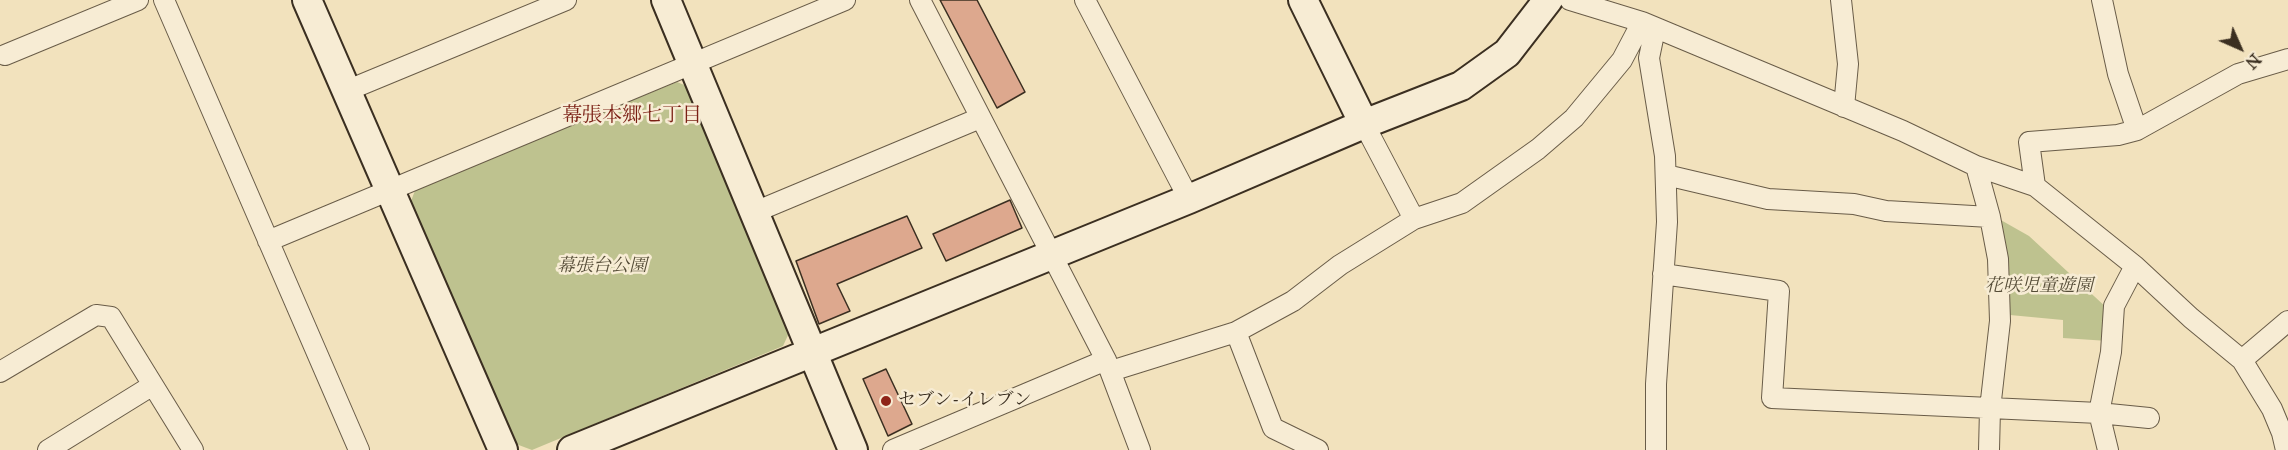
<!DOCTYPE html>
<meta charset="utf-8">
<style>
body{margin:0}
#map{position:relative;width:2288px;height:450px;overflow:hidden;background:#f2e2bd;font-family:"IM FELL Great Primer",serif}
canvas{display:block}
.north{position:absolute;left:2210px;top:18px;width:60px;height:60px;-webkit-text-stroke:4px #f7ecd4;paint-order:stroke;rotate:135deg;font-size:16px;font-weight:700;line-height:24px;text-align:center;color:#3b2f21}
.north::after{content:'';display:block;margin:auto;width:21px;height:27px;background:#3b2f21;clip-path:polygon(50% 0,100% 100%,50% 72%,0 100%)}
</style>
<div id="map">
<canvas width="2288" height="450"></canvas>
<div class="north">N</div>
</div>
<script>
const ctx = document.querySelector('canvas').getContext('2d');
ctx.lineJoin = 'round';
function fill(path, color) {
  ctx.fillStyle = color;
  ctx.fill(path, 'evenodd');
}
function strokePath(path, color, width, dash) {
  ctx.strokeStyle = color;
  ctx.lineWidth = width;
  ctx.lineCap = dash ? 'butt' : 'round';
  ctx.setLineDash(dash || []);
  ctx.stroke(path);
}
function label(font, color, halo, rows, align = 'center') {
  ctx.font = font + ' "IM FELL Great Primer","Noto Serif JP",serif';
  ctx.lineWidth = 5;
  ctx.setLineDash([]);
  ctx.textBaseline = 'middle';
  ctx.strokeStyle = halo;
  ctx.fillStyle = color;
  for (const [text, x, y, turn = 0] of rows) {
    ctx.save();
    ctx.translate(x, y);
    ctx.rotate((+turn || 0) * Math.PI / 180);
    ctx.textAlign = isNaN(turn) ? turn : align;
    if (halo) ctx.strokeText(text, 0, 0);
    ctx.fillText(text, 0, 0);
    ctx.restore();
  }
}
fill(new Path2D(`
 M677,82l12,5 100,246 -6,13 -251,104 -16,-6 -105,-243 5,-13z
 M1999,219l30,17 79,73v32l-45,-3v-18l-53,-5 -4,-58z`), '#bec28f');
const building = new Path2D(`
 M940,0h37l48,92 -28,16z
 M1010,200l12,28 -76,33 -13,-27z
 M907,216l15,32 -85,36 13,27 -31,13 -23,-63z
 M886,369l26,55 -24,12 -25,-57z`);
fill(building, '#dda88e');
strokePath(building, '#3b2f21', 1.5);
const street = new Path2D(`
 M164,0l195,450
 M920,0l186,360 34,90
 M1085,0l104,199
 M1570,0l72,22 261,109 73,35 59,20 100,80 56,52 51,42 30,49 10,24 4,17
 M1841,0l7,64 -4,43
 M2102,0l16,74 19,56
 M1655,29l-6,29 16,98 2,66 -11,162v66
 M5,55l133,-55
 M346,91l220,-91
 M1364,124l50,95
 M1976,166l14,51 8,42 2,62 -10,88 -1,41
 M1666,175l102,24 86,5 32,7 104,6
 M2035,186l-6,-44 89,-7 19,-5 101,-56 50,-15
 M755,212l225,-94
 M268,241l577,-241
 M1663,274l116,17 -7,107 327,15 50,5
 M1236,332l37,96 45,22
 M2242,360l46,-39
 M1111,371l125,-39 57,-31 47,-36 74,-46 48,-16 76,-54 36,-31 48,-58 20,-38
 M0,372l96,-57 15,2 82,133
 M48,450l105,-65
 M893,450l213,-90
 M2108,450l-9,-37 12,-61 3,-46 21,-40`);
const secondary = new Path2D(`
 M307,0l196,450
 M666,0l187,450
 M1303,0l61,124
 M572,450l617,-251 175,-75 97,-38 46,-33 41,-53`);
strokePath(street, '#695c48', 22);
strokePath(secondary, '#3b2f21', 32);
strokePath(street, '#f7ecd4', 20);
strokePath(secondary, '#f7ecd4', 28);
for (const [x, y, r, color] of [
 [886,401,6,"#8f2418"]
]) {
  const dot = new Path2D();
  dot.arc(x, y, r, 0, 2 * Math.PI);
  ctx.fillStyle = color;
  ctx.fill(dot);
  strokePath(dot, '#f7ecd4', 2);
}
label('italic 18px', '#554c37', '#f7ecd4', [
 ["幕張台公園",602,267],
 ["花咲児童遊園",2039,287]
]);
label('18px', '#3b2f21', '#f7ecd4', [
 ["セブン-イレブン",898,401]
], 'left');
label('20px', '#7a1f14', '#f7ecd4', [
 ["幕張本郷七丁目",632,116]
]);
</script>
